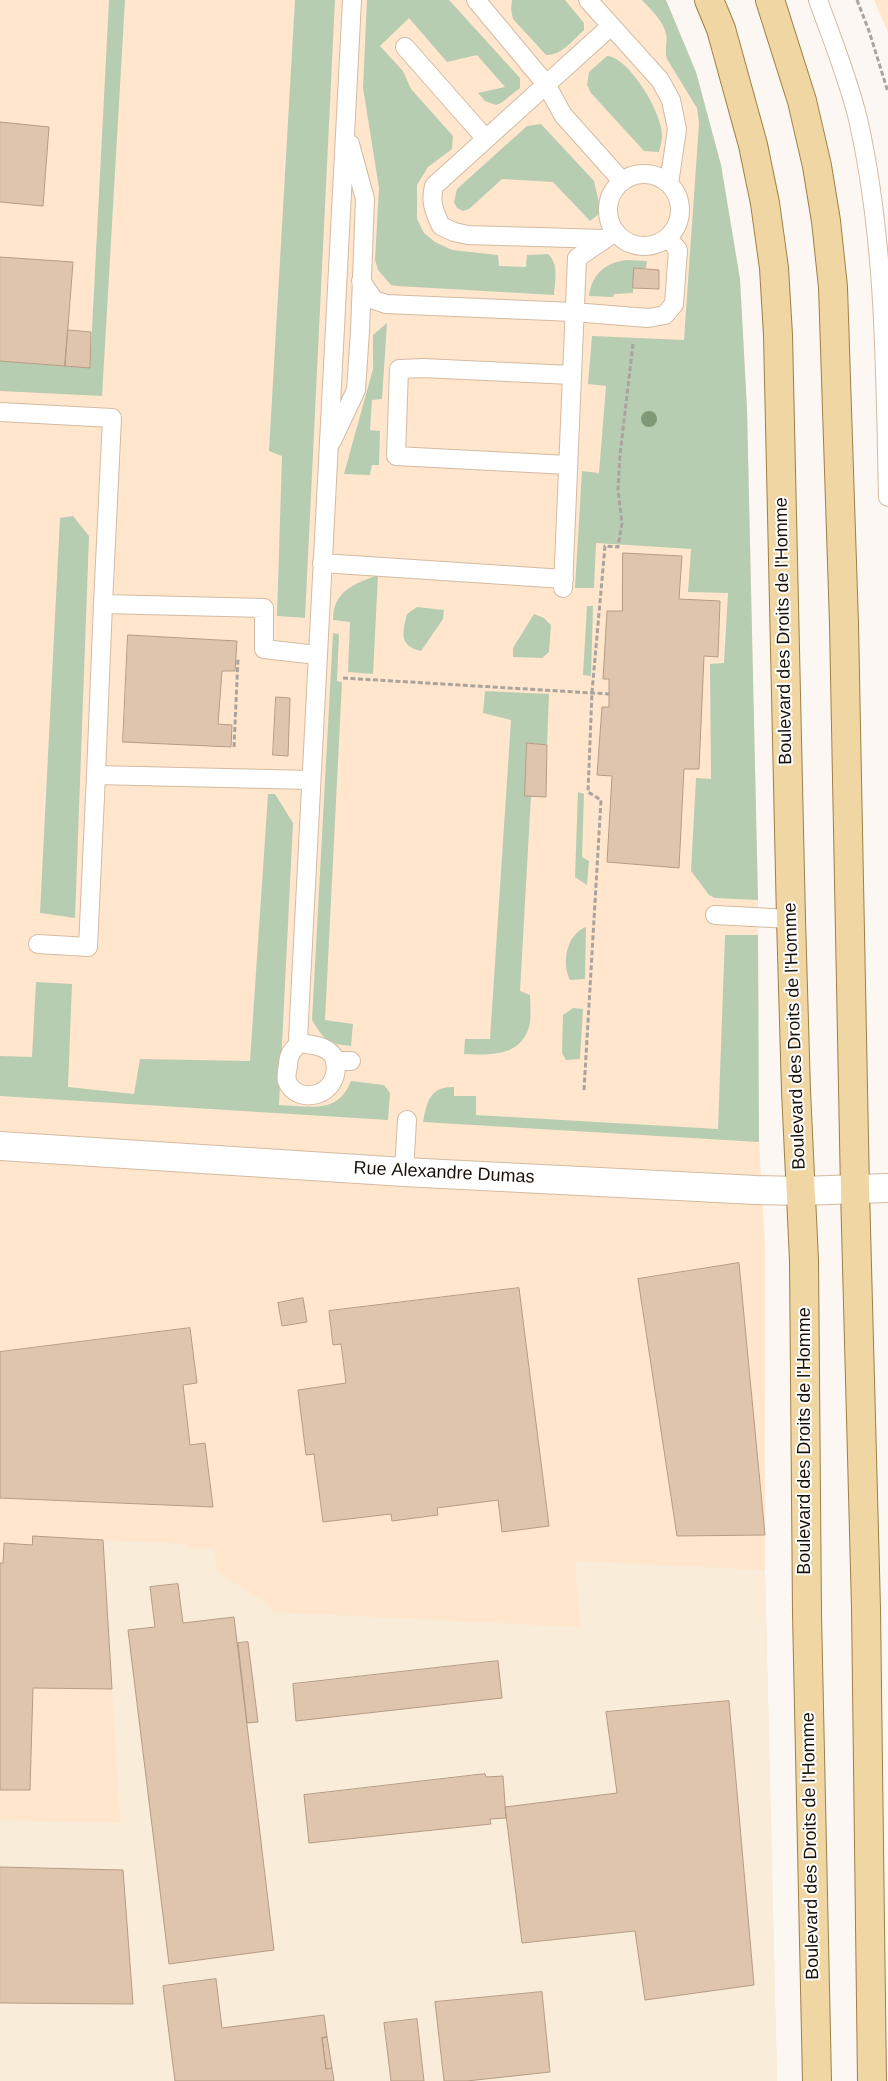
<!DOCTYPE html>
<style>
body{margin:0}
canvas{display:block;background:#fcf7f2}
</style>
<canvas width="888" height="2081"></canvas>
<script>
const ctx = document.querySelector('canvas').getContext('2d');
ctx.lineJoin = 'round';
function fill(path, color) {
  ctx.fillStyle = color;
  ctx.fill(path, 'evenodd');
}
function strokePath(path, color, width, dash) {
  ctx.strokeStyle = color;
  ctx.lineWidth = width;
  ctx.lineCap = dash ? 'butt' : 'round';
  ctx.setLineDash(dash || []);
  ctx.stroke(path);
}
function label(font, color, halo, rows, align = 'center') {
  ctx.font = font + ' Helvetica,sans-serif';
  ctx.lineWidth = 4;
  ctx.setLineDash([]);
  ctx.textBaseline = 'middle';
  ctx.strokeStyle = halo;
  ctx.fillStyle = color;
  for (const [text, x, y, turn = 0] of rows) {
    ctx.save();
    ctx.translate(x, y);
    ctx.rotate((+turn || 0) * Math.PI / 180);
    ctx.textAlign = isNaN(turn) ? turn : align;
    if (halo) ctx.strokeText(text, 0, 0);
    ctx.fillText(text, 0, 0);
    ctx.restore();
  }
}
fill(new Path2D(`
 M0,0h666l30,72 25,93 19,114 7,130 11,491 1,242 6,103v325l12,511h-777z
 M874,0h14v32z`), '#ffe6cd');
fill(new Path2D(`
 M103,1540l85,4 1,4 25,1 4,23 49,32 6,8 307,15 -5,-66 190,9 12,511h-777v-261l120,3z`), '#f9ecd8');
fill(new Path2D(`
 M109,0h16l-23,396 -102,-5v-30l90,7z
 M295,0h40l-30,618 -28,-2 5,-160 -13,-5z
 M367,0h82l71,78v10l-19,15 -5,2 -11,-4 -7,-8 27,-6 -28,-32 -30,7 -38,-44 -29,28 23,25 8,18 42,47 -1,13 -24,18 -11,18v34l7,14 11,9 17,8 46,5 1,11 27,1 1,-12 21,-1c11,10 7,27 6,41l-157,-9 -6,-1 -13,-15 -3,-10 4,-72 -16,-100z
 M512,0h53l19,23v7c-11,10 -23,26 -38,25l-33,-36 -2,-10z
 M642,0h24l30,72 25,93 19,114 7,130 11,491 -43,-2 -6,-3 -18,-24 5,-93 15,1 -1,-115 14,-1 4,-70 -40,-1 3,-43 -95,-6 -2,45h-19l7,-117 17,2 7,-87 -18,-2 4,-48 92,4 15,-217 -2,-15 -30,-49c-3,-9 1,-17 -1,-25 -3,-14 -15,-24 -24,-34z
 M607,56c22,1 57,59 55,81 0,5 -2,10 -3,15l-15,-1 -53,-58 -4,-8 2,-13z
 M541,124l53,57 6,26 -1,7 -9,7 -37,-39 -51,-3 -33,30 -6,2 -6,-3 -3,-6 3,-13 70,-63z
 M626,260l21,1 -1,7h-12l-1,25 -19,1 -1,3 -24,-1c3,-22 16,-33 37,-36z
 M387,323l-5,76 -10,1 -2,30 10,1 -1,34h-7l-2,10 -26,-1 29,-105v-34z
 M73,516l16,20 -14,382 -35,-5 20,-395z
 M378,575l-5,99 -25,-2 2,-50 -17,-2c0,-29 21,-36 45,-45z
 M587,606h6l-2,70 -8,-1z
 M417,607l27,3 -1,9 -22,32c-22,-5 -19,-18 -14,-37z
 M534,614l10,4 7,7 -2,27 -7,6 -29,-1v-9z
 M333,633l6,1 -2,47 5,1 -17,338 28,4 -2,22c-23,-2 -27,-6 -39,-26z
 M485,691l64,3 -2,51 -20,-2 -2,53h6l-11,195 10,4c0,10 2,25 -2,35 -10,27 -40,25 -64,24l1,-15h25l21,-319 -28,-7z
 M578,792l6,2 -2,63 7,4 -2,24 -12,-8z
 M268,794h7l18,29 -14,282c30,1 59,10 72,-24l33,4 6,8 -2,27 -388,-24v-40l32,1 4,-75 36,2 -4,103 66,7 6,-35 110,2z
 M586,927l-1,52 -15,1c-9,-18 -3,-46 16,-53z
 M725,935h33l1,207 -336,-20c4,-20 7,-36 31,-35v9h22v19l242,14z
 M573,1008l10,1 -3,50 -14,1 -4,-7 1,-38z`), '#b6cdb2');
const building = new Path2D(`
 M0,122l49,5 -6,79 -43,-4z
 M0,257l73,5 -8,104 -65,-5z
 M634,268l25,2v19l-26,-1z
 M68,330l23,2 -1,36 -25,-2z
 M623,553l59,3 -3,43 41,2 -2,56 -14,-1 -5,113h-15l-5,99 -72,-6 5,-86 -15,-1 5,-68h7v-28h-6l4,-68h15z
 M128,635l109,6 -2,30h-13l-4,53 14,1 -1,22 -108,-5z
 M276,697l14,1 -2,58 -15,-1z
 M527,743l20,2 -1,52 -21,-1z
 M739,1263l26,272 -88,1 -39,-257z
 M519,1288l30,238 -47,6 -4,-32 -61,8 1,7 -46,6 -1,-7 -68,8 -9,-68 -8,1 -8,-65 48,-7 -5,-39 -8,1 -4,-34z
 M303,1298l4,24 -25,4 -4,-23z
 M190,1328l7,55 -14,2 7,60 15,-2 8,64 -213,-9v-146z
 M33,1536l70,4 9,149 -79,-1 -3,102h-30v-227h3l1,-20 28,2z
 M178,1584l5,39 51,-6 40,333 -105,14 -41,-334 27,-3 -5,-40z
 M248,1642l10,80 -11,1 -9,-80z
 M498,1661l4,37 -206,23 -3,-37z
 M729,1701l25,284 -109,15 -10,-69 -113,12 -17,-136 112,-14 -11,-81z
 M485,1774l1,3 17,-1 3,42 -16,1 1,5 -182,19 -5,-48z
 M0,1867l123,3 10,134 -133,-1z
 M216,1979l6,49 102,-13 3,22 -5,1 4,31 6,-1 2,13h-159l-12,-95z
 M542,1992l8,80 -83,9h-23l-9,-79z
 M417,2019l7,62h-33l-7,-58z
 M327,2037l5,31 -6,1 -4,-31z`);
fill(building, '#e0c5ae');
strokePath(building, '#b69c86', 1);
const lane = new Path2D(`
 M476,0l70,84 17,31 59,66
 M588,0l72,80 11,20 6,29 -8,55
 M818,0c14,39 30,78 40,119 28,124 27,252 30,378
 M405,47l81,92
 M608 210a36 36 0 1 1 72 0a36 36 0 1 1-72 0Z
 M605,239l-137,-4 -14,-3 -13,-6c-7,-15 -11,-24 -7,-40l177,-160
 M361,281l13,19 12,4 187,8 75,6 17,-3 9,-11 4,-54 -10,-12
 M0,412l112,6 -9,186
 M332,441l24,-51 4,-59 5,-132 -15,-55
 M568,465l-172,-9 3,-87 24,-1 148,7
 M322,563l242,16
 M563,588l14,-330 31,-21
 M311,780l-215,-5 7,-171 161,4v41l53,6
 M715,915l76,4
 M38,944l50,3 8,-172
 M300,1043l-2,-4 54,-1039
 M300,1043c12,2 32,3 35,18 7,35 -38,46 -48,20 -1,-4 0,-11 1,-15 0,-11 4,-16 12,-23z
 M335,1061h16
 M404,1172l3,-52`);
const street = new Path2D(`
 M0,1146l404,26 352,18 45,1 87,-3`);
const primary = new Path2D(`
 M709,0l12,29 32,116 12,58 9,65 4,67 13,584 5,172 8,169 3,354 10,467
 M770,0l32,101 15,65 9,55 7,66 11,337 11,566 11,418 6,473`);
strokePath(lane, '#d3bba2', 20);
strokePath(street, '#d3bba2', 30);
strokePath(primary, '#9e8045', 30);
strokePath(new Path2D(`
 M857,0l12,31 19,61
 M343,678l266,16
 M234,747l4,-89
 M584,1090l17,-290 -13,-8 4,-100 13,-146 13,1 4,-24 -4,-33 2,-35 13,-111`), '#aaa49e', 3, [5, 2.5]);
strokePath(lane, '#fff', 18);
strokePath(street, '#fff', 28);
strokePath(primary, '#efd6a3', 28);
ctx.fillStyle = '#7f9976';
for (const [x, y] of [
 [649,419]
]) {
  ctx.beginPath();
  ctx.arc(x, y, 8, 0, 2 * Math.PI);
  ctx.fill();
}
label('18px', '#191108', '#fff', [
 ["Boulevard des Droits de l'Homme",784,631,-91],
 ["Boulevard des Droits de l'Homme",795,1036,-92],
 ["Rue Alexandre Dumas",444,1173,3],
 ["Boulevard des Droits de l'Homme",805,1441,-90],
 ["Boulevard des Droits de l'Homme",811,1846,-91]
]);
</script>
